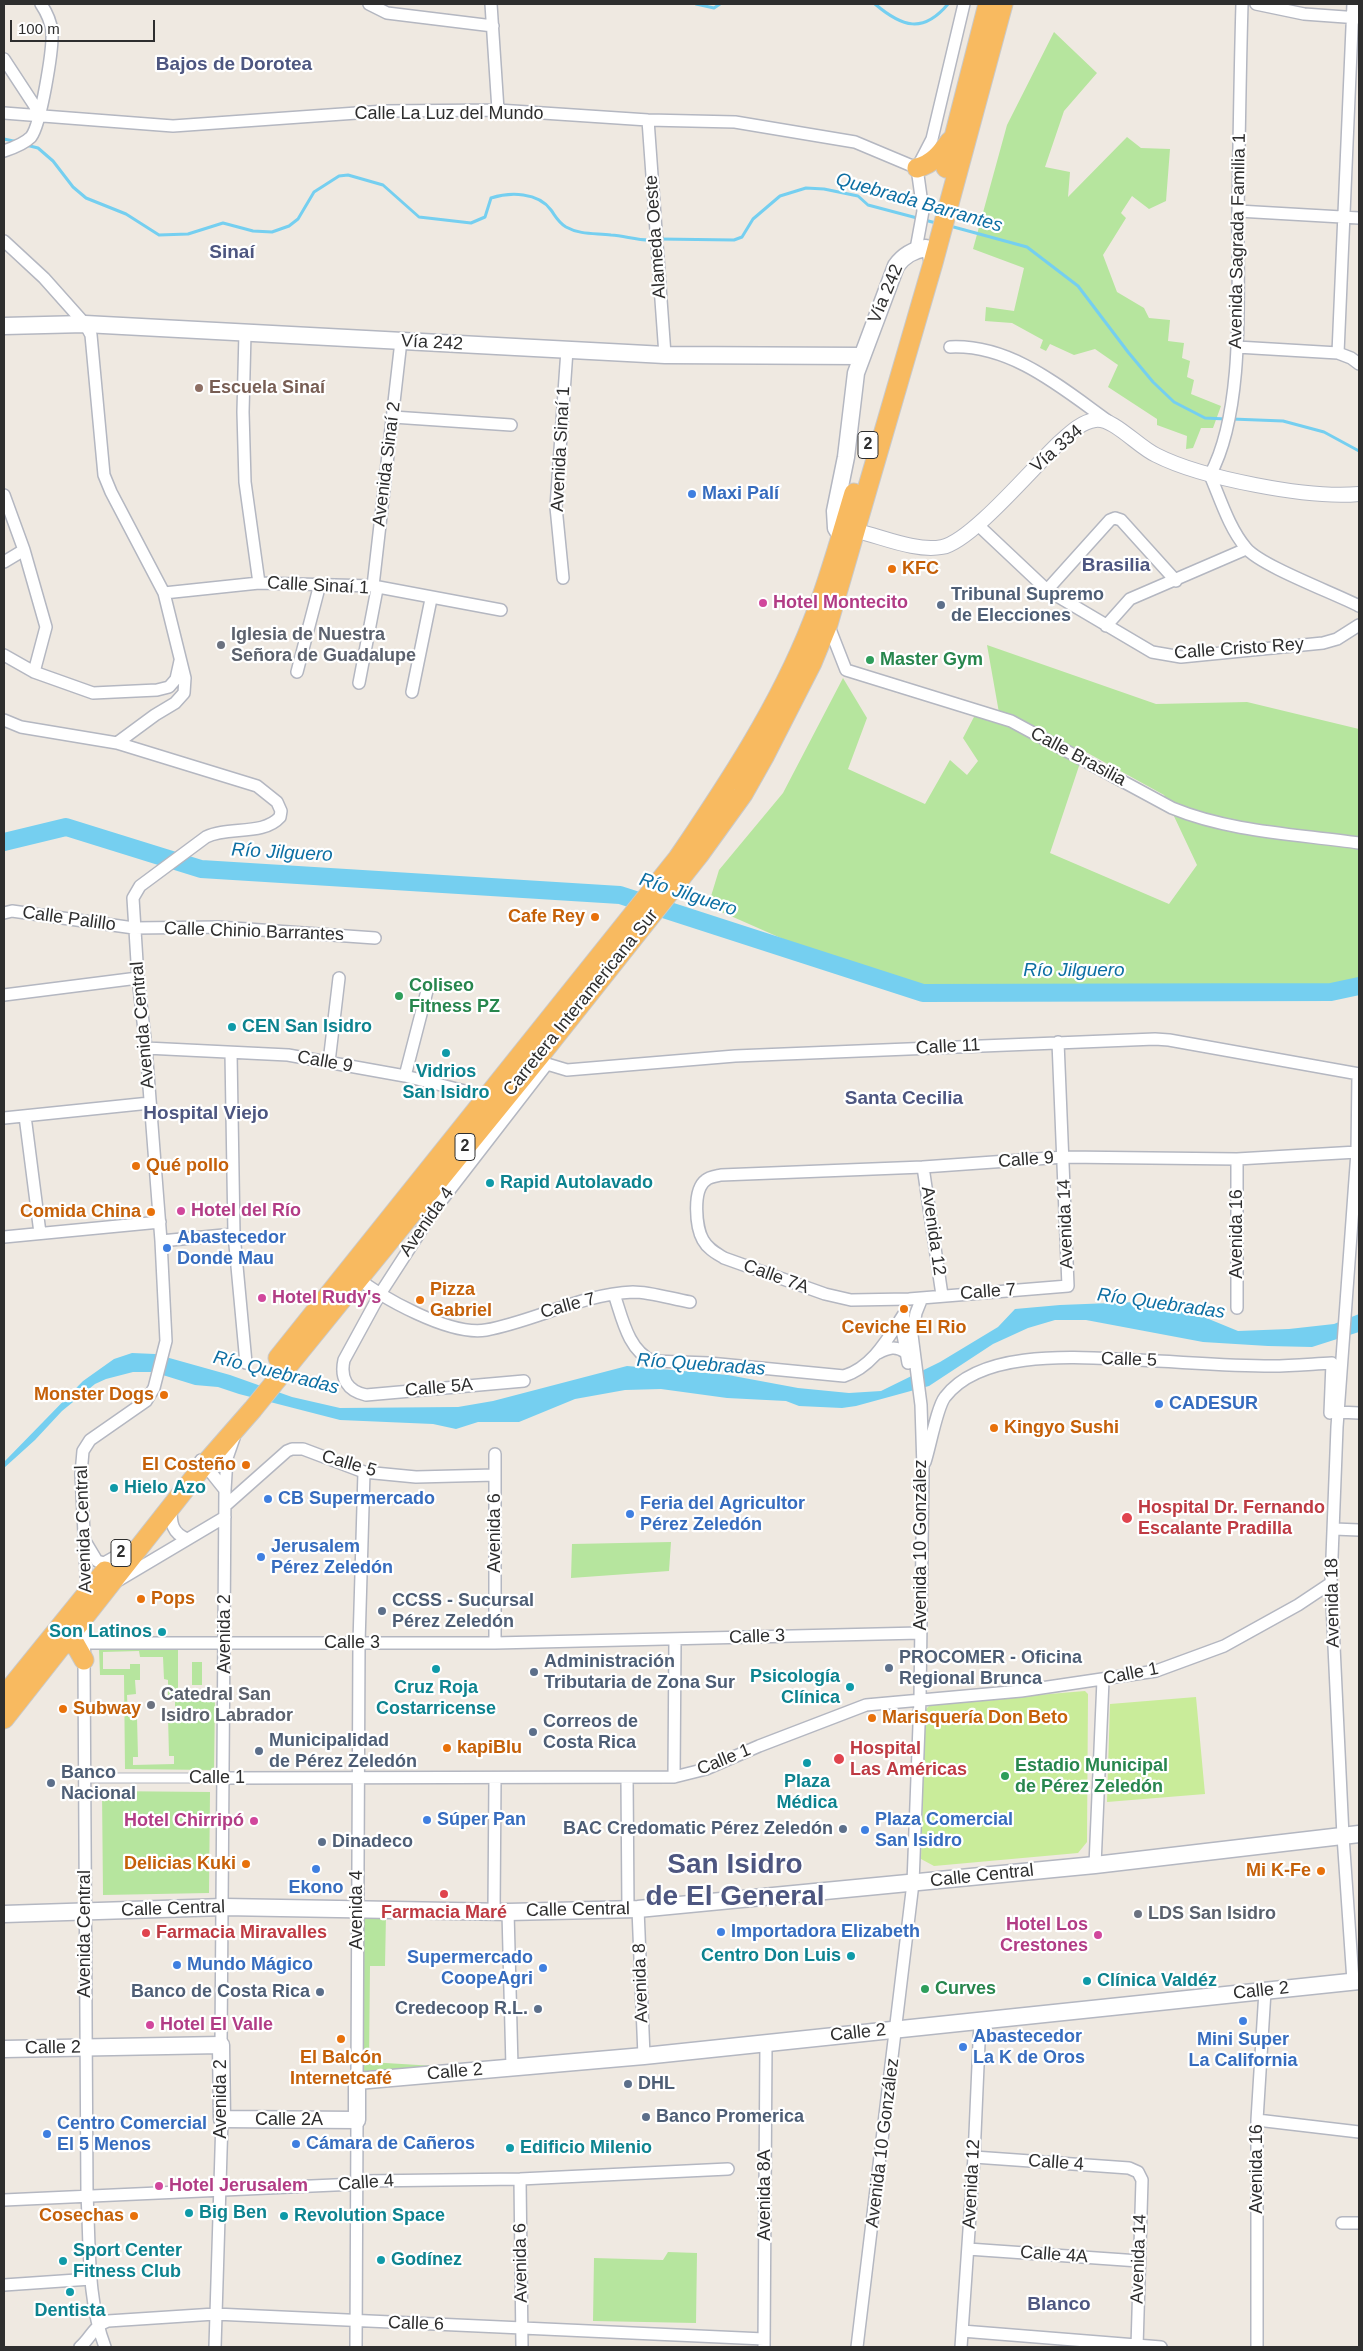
<!DOCTYPE html>
<meta charset="utf-8">
<style>
body{margin:0}
#map{position:relative;width:1363px;height:2351px;overflow:hidden;background:#efe9e1;font-family:Helvetica,sans-serif}
canvas{display:block}
.frame{position:absolute;inset:0;border:5px solid #2e2e2e;pointer-events:none}
.scale{position:absolute;left:10px;top:20px;width:145px;height:22px;box-sizing:border-box;border:2px solid #2e2e2e;border-top:0;padding-left:6px;font-size:15px;line-height:18px;white-space:nowrap;color:#2e2e2e;-webkit-text-stroke:4px #fff;paint-order:stroke}
</style>
<div id="map">
<canvas width="1363" height="2351"></canvas>
<div class="frame"></div>
<div class="scale">100 m</div>
</div>
<script>
const ctx = document.querySelector('canvas').getContext('2d');
ctx.lineJoin = 'round';
function fill(path, color) {
  ctx.fillStyle = color;
  ctx.fill(path, 'evenodd');
}
function strokePath(path, color, width, dash) {
  ctx.strokeStyle = color;
  ctx.lineWidth = width;
  ctx.lineCap = dash ? 'butt' : 'round';
  ctx.setLineDash(dash || []);
  ctx.stroke(path);
}
function label(font, color, halo, rows, align = 'center') {
  ctx.font = font + ' Helvetica,sans-serif';
  ctx.lineWidth = 4.5;
  ctx.setLineDash([]);
  ctx.textBaseline = 'middle';
  ctx.strokeStyle = halo;
  ctx.fillStyle = color;
  for (const [text, x, y, turn = 0] of rows) {
    ctx.save();
    ctx.translate(x, y);
    ctx.rotate((+turn || 0) * Math.PI / 180);
    ctx.textAlign = isNaN(turn) ? turn : align;
    if (halo) ctx.strokeText(text, 0, 0);
    ctx.fillText(text, 0, 0);
    ctx.restore();
  }
}
fill(new Path2D(`
 M1054,32l43,41 -33,38 -19,56 25,5 -2,25 59,-60 14,11 29,1 -4,52 -17,8 -17,-13 -11,17 5,5 -23,37 14,37 27,16 5,10 21,2 -2,21 16,2 -2,15 8,3 -3,16 7,3 -3,14 30,12 -8,22h-12l-8,20 -7,1 1,-13 -30,-11v-6l-49,-32 10,-22 -23,-16 -21,6 -24,-11 -4,7 -6,-3 3,-8 -31,-17 -27,-2 1,-14 28,4 10,-43 -51,-19 34,-124z
 M987,645l169,59 91,-2 112,27v257l-28,6 -408,1 -58,-18 -157,-69 11,-36 64,-77 60,-115 24,40 -19,51 77,35 25,-44 17,15 11,-14 -15,-23 12,-23 26,9zM1084,751l80,44 33,70 -28,39 -119,-51z
 M671,1542l-2,29 -98,7 1,-34z
 M99,1649h79v49h37l-1,72 -89,-1 -1,-94h-24zM139,1651l1,6h23l1,22 4,1v15h7v21h-7l1,40h5v8l-41,1v-8h5l-1,-40h-9l-1,-22 9,-1 -1,-14h5v-16h-10v5h-27v-17z
 M192,1662h10v23h-10z
 M102,1791l108,1 -1,101 -106,2z
 M362,1913l24,2 -1,51h-15l-1,96 66,4 -75,7z
 M668,2252l29,1 -1,70 -103,-2 1,-63 69,2z`), '#b6e59e');
fill(new Path2D(`
 M1085,1691l3,3 -1,148 -9,11 -144,13 -13,-7 4,-149 6,-6z
 M1196,1697l9,97 -98,8 3,-98z`), '#c9ec9a');
fill(new Path2D(`
 M1136,1302l63,13 39,16 51,-2 45,-5 25,-10v18l-47,15 -44,-1 -65,-4 -117,-22h-31l-27,8 -35,16 -64,42 -73,20 -14,2 -43,-2 -13,-5 -59,-3 -66,-9 -36,1 -50,9 -56,23h-41l-22,7 -23,-5 -93,-4 -101,-26 -21,-7 -23,-2 -42,-13h-20l-27,7 -11,5 -33,27 -27,29 -31,28v-6l79,-81 31,-22 18,-6 23,1 75,21 62,22 48,11 118,-1 35,-6 134,-35 101,9 70,13 51,5 32,-2 59,-29 58,-35 17,-18 45,-4z`), '#75cff0');
strokePath(new Path2D(`
 M696,4l18,4 6,-4
 M875,4c27,23 48,30 73,0
 M4,139l14,3
 M26,145l12,3 15,13 20,26 13,11 40,16 33,21 29,-1 35,-11 30,8 19,1 17,-6 9,-7 16,-27 25,-16 9,-1 35,10 36,32 52,6 14,-6 6,-19c19,-6 47,-6 60,12 5,7 7,12 15,17 14,8 30,6 45,8 15,1 27,6 42,5
 M950,226l77,21 51,39 50,66 25,30 21,20 31,16 21,1
 M659,239l75,1 8,-3 11,-18 27,-23 26,-8 18,1 34,7 10,9 68,18
 M1232,419l51,2 41,11 35,19`), '#75cff0', 3);
strokePath(new Path2D(`
 M4,842l62,-15 135,42 419,26 303,98 408,-1 28,-6`), '#75cff0', 18);
const pedestrian = new Path2D(`
 M86,1778h137`);
const minor = new Path2D(`
 M369,4l18,9 106,13
 M491,4l7,106
 M1242,4c-2,69 -3,139 -4,209 -1,74 8,196 -28,262 10,23 19,53 36,73 15,18 88,45 113,58
 M1256,4l48,10 55,4
 M4,59l36,55
 M4,113l169,13 212,-15 113,-1 150,10 87,2 120,20 62,26
 M648,120l17,235
 M4,151c9,-3 20,-7 27,-14 10,-13 22,-87 21,-105 -1,-10 -5,-19 -11,-28
 M1238,211l121,7
 M4,241l40,37 41,46 6,11 13,140 7,17 53,101 21,85 -1,15 -9,10 -20,12 -38,28
 M916,249l7,-38 -6,-43 15,-29 32,-135
 M245,333l-2,79 2,70 14,101
 M950,347c61,-3 112,41 158,74
 M1237,347l101,6 13,5 8,6
 M1338,353l15,-349
 M393,417l118,8
 M4,495l20,55 22,77 -12,45
 M978,525l69,65 105,62 29,5 142,-14 14,-4 22,-14
 M4,562l20,-12
 M563,578l-7,-71 11,-157
 M373,586l28,-245
 M1047,590l63,-70 5,-2 6,2 55,61
 M164,593l95,-10 114,3 128,24
 M828,624l18,46 165,51 161,87c58,24 125,26 187,35
 M1106,626l24,-27 116,-50
 M4,655l30,17 59,21 64,-3 12,-3 7,-8 4,-18
 M297,672l23,-88
 M359,683l18,-94
 M412,692l19,-93
 M4,720l17,7 96,16 140,43 20,16 4,9 -1,6c-17,19 -52,9 -74,20l-66,49 -7,12 5,80 8,70 15,193 5,100 -12,47 -8,13 -56,39 -7,11 -2,23 6,119
 M4,913l8,-2 122,17 85,-1 156,11
 M4,995l134,-17
 M1058,1042l10,244 -159,13 -58,1 -26,-6 -101,-36c-8,-5 -16,-9 -21,-18 -7,-12 -11,-50 3,-60 3,-3 11,-4 15,-5l202,-8 141,-10 173,2 120,-7
 M146,1048l142,7 117,21 72,18 14,6
 M231,1053l3,181 12,129
 M539,1057l8,7 20,6 168,-14 420,-17 14,1 190,34
 M329,1062l10,-84
 M405,1076l23,-89
 M25,1116l15,117
 M4,1118l146,-15
 M1237,1159v149
 M923,1167l19,128
 M4,1237l156,-15
 M161,1241l73,-7
 M354,1275c27,23 96,61 132,55 49,-9 96,-36 147,-38 18,0 39,7 57,10
 M614,1294c8,23 14,57 39,67l56,2 135,13c29,-9 44,-38 60,-62
 M904,1318l-2,11 6,34
 M878,1353c10,-5 18,-8 28,0
 M524,1381l-158,14c-19,-4 -26,-17 -22,-35l36,-66 55,-85 112,-145
 M1338,1412l21,1
 M201,1460l24,30
 M925,1462c5,-15 12,-55 20,-65 38,-50 139,-39 194,-37 44,2 89,6 133,6 20,0 40,-2 60,-3l-2,50
 M225,1506l62,-55 5,-2h11l61,23 52,5 79,-2
 M171,1509c0,14 1,24 16,30
 M1334,1529l25,1
 M85,1541l12,20 7,2 16,-9
 M119,1580l106,-63
 M86,1617l-2,43 3,535c3,51 0,105 18,152
 M85,1643h410l425,-10
 M495,1643v-189
 M674,1777l1,-137
 M223,1778l451,-1 32,-8 53,-23 107,-41 155,-14 135,-20 68,-25 74,-41 33,-22
 M627,1778l1,132
 M1095,1865l8,-185
 M638,1909l6,147
 M494,1911l1,-133
 M508,1912l4,155
 M1353,1981l-10,-145 -12,-253 6,-156 20,-275 1,-78
 M221,2045l4,-555 2,-32 7,-20
 M357,2081l2,-438 5,-171
 M1257,2120l102,12
 M974,2157l155,11 9,4 4,8 -5,167
 M520,2179l2,168
 M4,2200l352,-16 7,-3 157,-2 208,-10
 M1342,2223h17
 M968,2249l171,12
 M4,2285l87,-6
 M962,2331l199,16
 M80,2347c10,-8 14,-22 28,-26l107,-7 549,25
 M215,2347l7,-228
 M356,2347l1,-227
 M764,2347l2,-304
 M857,2347l56,-464 7,-184 3,-231 -2,-63 -9,-70 4,-22 6,-15
 M961,2347l13,-190 6,-137
 M1257,2347v-227l8,-129`);
const tertiary = new Path2D(`
 M857,531c26,6 59,21 85,16 29,-5 93,-82 118,-105 10,-9 21,-20 35,-22 18,-3 43,27 61,35 45,23 153,44 203,39`);
const secondary = new Path2D(`
 M4,326l81,-2 580,31 196,1
 M841,536l-5,-8 -1,-17 11,-54 10,-84 40,-107c8,-11 17,-16 30,-18l4,3 3,12
 M4,1914l220,-7 284,5 130,-3 457,-44 264,-31
 M4,2049l217,-4 1,74 135,1v-39l287,-25 715,-75`);
const trunk = new Path2D(`
 M917,168c16,-4 24,-15 33,-27
 M946,168l42,-164
 M278,1358l400,-500c50,-74 101,-151 134,-235 17,-42 29,-87 42,-130
 M64,1644h11l9,16
 M4,1696l101,-125
 M4,1719l200,-254 49,-56 286,-352 160,-202 44,-61 22,-39 47,-92 16,-39 105,-361 70,-259`);
strokePath(pedestrian, '#b4b7c1', 11);
strokePath(minor, '#b4b7c1', 14);
strokePath(tertiary, '#b4b7c1', 16);
strokePath(secondary, '#b4b7c1', 19);
strokePath(trunk, '#c9c9c9', 21);
strokePath(pedestrian, '#fff', 9);
strokePath(minor, '#fff', 11);
strokePath(tertiary, '#fff', 14);
strokePath(secondary, '#fff', 16);
strokePath(trunk, '#f8ba60', 19);
for (const [x, y, r, color] of [
 [199,388,5,"#8d6e63"],
 [692,494,5,"#3f7fe0"],
 [892,569,5,"#e8710a"],
 [763,603,5,"#d1479c"],
 [941,605,5,"#5c6f8a"],
 [221,645,5,"#6b7280"],
 [870,660,5,"#2e9e5b"],
 [595,917,5,"#e8710a"],
 [399,996,5,"#2e9e5b"],
 [232,1027,5,"#0f9aa8"],
 [446,1053,5,"#0f9aa8"],
 [136,1166,5,"#e8710a"],
 [490,1183,5,"#0f9aa8"],
 [181,1211,5,"#d1479c"],
 [151,1212,5,"#e8710a"],
 [167,1248,5,"#3f7fe0"],
 [262,1298,5,"#d1479c"],
 [420,1300,5,"#e8710a"],
 [904,1309,5,"#e8710a"],
 [164,1395,5,"#e8710a"],
 [1159,1404,5,"#3f7fe0"],
 [994,1428,5,"#e8710a"],
 [246,1465,5,"#e8710a"],
 [114,1488,5,"#0f9aa8"],
 [268,1499,5,"#3f7fe0"],
 [630,1514,5,"#3f7fe0"],
 [1127,1518,6,"#e0444e"],
 [261,1557,5,"#3f7fe0"],
 [141,1599,5,"#e8710a"],
 [382,1611,5,"#5c6f8a"],
 [162,1632,5,"#0f9aa8"],
 [889,1668,5,"#5c6f8a"],
 [436,1669,5,"#0f9aa8"],
 [534,1672,5,"#5c6f8a"],
 [850,1687,5,"#0f9aa8"],
 [151,1705,5,"#6b7280"],
 [63,1709,5,"#e8710a"],
 [872,1718,5,"#e8710a"],
 [533,1732,5,"#5c6f8a"],
 [447,1748,5,"#e8710a"],
 [259,1751,5,"#5c6f8a"],
 [839,1759,6,"#e0444e"],
 [807,1763,5,"#0f9aa8"],
 [1005,1776,5,"#2e9e5b"],
 [51,1783,5,"#5c6f8a"],
 [427,1820,5,"#3f7fe0"],
 [254,1821,5,"#d1479c"],
 [843,1829,5,"#5c6f8a"],
 [865,1830,5,"#3f7fe0"],
 [322,1842,5,"#5c6f8a"],
 [246,1864,5,"#e8710a"],
 [316,1869,5,"#3f7fe0"],
 [1321,1871,5,"#e8710a"],
 [444,1894,5,"#e0444e"],
 [1138,1914,5,"#6b7280"],
 [721,1932,5,"#3f7fe0"],
 [146,1933,5,"#e0444e"],
 [1098,1935,5,"#d1479c"],
 [851,1956,5,"#0f9aa8"],
 [177,1965,5,"#3f7fe0"],
 [543,1968,5,"#3f7fe0"],
 [1087,1981,5,"#0f9aa8"],
 [925,1989,5,"#2e9e5b"],
 [320,1992,5,"#5c6f8a"],
 [538,2009,5,"#5c6f8a"],
 [1243,2021,5,"#3f7fe0"],
 [150,2025,5,"#d1479c"],
 [341,2039,5,"#e8710a"],
 [963,2047,5,"#3f7fe0"],
 [628,2084,5,"#5c6f8a"],
 [646,2117,5,"#5c6f8a"],
 [47,2134,5,"#3f7fe0"],
 [296,2144,5,"#3f7fe0"],
 [510,2148,5,"#0f9aa8"],
 [159,2186,5,"#d1479c"],
 [189,2213,5,"#0f9aa8"],
 [134,2216,5,"#e8710a"],
 [284,2216,5,"#0f9aa8"],
 [381,2260,5,"#0f9aa8"],
 [63,2261,5,"#0f9aa8"],
 [70,2292,5,"#0f9aa8"]
]) {
  const dot = new Path2D();
  dot.arc(x, y, r, 0, 2 * Math.PI);
  ctx.fillStyle = color;
  ctx.fill(dot);
  strokePath(dot, '#fff', 2);
}
for (const [x, y, w] of [
 [868,445,20],
 [465,1147,20],
 [121,1553,20]
]) {
  const box = new Path2D();
  box.roundRect(x - w / 2, y - 13.5, w, 27, 4);
  ctx.fillStyle = '#fff';
  ctx.fill(box);
  strokePath(box, '#2e2e2e', 1);
}
label('bold 16px', '#2e2e2e', null, [
 ["2",868,445],
 ["2",465,1147],
 ["2",121,1553]
]);
label('18px', '#2e2e2e', '#fff', [
 ["Calle La Luz del Mundo",449,114],
 ["Alameda Oeste",656,237,-94],
 ["Avenida Sagrada Familia 1",1238,241,-89],
 ["Vía 242",886,294,-67],
 ["Vía 242",432,343,3],
 ["Avenida Sinaí 1",561,449,-87],
 ["Vía 334",1057,449,-41],
 ["Avenida Sinaí 2",387,464,-83],
 ["Calle Sinaí 1",318,586,3],
 ["Calle Cristo Rey",1239,649,-4],
 ["Calle Brasilia",1078,757,28],
 ["Calle Palillo",69,919,8],
 ["Calle Chinio Barrantes",254,932,2],
 ["Carretera Interamericana Sur",581,1003,-51],
 ["Avenida Central",143,1025,-95],
 ["Calle 11",948,1047,-3],
 ["Calle 9",325,1062,10],
 ["Calle 9",1026,1160,-4],
 ["Avenida 4",427,1222,-55],
 ["Avenida 14",1066,1224,-92],
 ["Avenida 12",933,1231,82],
 ["Avenida 16",1237,1234,-90],
 ["Calle 7A",776,1277,20],
 ["Calle 7",988,1292,-4],
 ["Calle 7",568,1306,-15],
 ["Calle 5",1129,1360,2],
 ["Calle 5A",439,1388,-5],
 ["Calle 5",349,1464,16],
 ["Avenida Central",84,1529,-92],
 ["Avenida 6",495,1533,-90],
 ["Avenida 10 González",921,1545,-90],
 ["Avenida 18",1333,1603,-91],
 ["Avenida 2",225,1634,-90],
 ["Calle 3",757,1637,-2],
 ["Calle 3",352,1643],
 ["Calle 1",1131,1674,-11],
 ["Calle 1",724,1760,-22],
 ["Calle 1",217,1778],
 ["Calle Central",982,1876,-6],
 ["Calle Central",173,1909,-2],
 ["Avenida 4",357,1910,-90],
 ["Calle Central",578,1910,-1],
 ["Avenida Central",85,1934,-90],
 ["Avenida 8",641,1983,-92],
 ["Calle 2",1261,1991,-6],
 ["Calle 2",858,2033,-6],
 ["Calle 2",53,2048,-1],
 ["Calle 2",455,2072,-5],
 ["Avenida 2",221,2099,-90],
 ["Calle 2A",289,2120],
 ["Avenida 10 González",883,2143,-83],
 ["Calle 4",1056,2163,4],
 ["Avenida 16",1257,2169,-90],
 ["Calle 4",366,2183,-4],
 ["Avenida 12",972,2184,-87],
 ["Avenida 8A",765,2195,-90],
 ["Calle 4A",1054,2255,4],
 ["Avenida 14",1139,2259,-88],
 ["Avenida 6",521,2263,-91],
 ["Calle 6",416,2324,2]
]);
label('bold 18px', '#785e54', '#fff', [
 ["Escuela Sinaí",209,388]
], 'left');
label('bold 18px', '#366cbe', '#fff', [
 ["Maxi Palí",702,494],
 ["Abastecedor",177,1238],
 ["Donde Mau",177,1259],
 ["CADESUR",1169,1404],
 ["CB Supermercado",278,1499],
 ["Feria del Agricultor",640,1504],
 ["Pérez Zeledón",640,1525],
 ["Jerusalem",271,1547],
 ["Pérez Zeledón",271,1568],
 ["Súper Pan",437,1820],
 ["Plaza Comercial",875,1820],
 ["San Isidro",875,1841],
 ["Ekono",316,1888,"center"],
 ["Importadora Elizabeth",731,1932],
 ["Supermercado",533,1958,"right"],
 ["CoopeAgri",533,1979,"right"],
 ["Mundo Mágico",187,1965],
 ["Abastecedor",973,2037],
 ["La K de Oros",973,2058],
 ["Mini Super",1243,2040,"center"],
 ["La California",1243,2061,"center"],
 ["Centro Comercial",57,2124],
 ["El 5 Menos",57,2145],
 ["Cámara de Cañeros",306,2144]
], 'left');
label('bold 18px', '#c56008', '#fff', [
 ["KFC",902,569],
 ["Cafe Rey",585,917,"right"],
 ["Qué pollo",146,1166],
 ["Comida China",141,1212,"right"],
 ["Pizza",430,1290],
 ["Gabriel",430,1311],
 ["Ceviche El Rio",904,1328,"center"],
 ["Monster Dogs",154,1395,"right"],
 ["Kingyo Sushi",1004,1428],
 ["El Costeño",236,1465,"right"],
 ["Pops",151,1599],
 ["Subway",73,1709],
 ["Marisquería Don Beto",882,1718],
 ["kapiBlu",457,1748],
 ["Delicias Kuki",236,1864,"right"],
 ["Mi K-Fe",1311,1871,"right"],
 ["El Balcón",341,2058,"center"],
 ["Internetcafé",341,2079,"center"],
 ["Cosechas",124,2216,"right"]
], 'left');
label('bold 18px', '#4e5e75', '#fff', [
 ["Tribunal Supremo",951,595],
 ["de Elecciones",951,616],
 ["CCSS - Sucursal",392,1601],
 ["Pérez Zeledón",392,1622],
 ["PROCOMER - Oficina",899,1658],
 ["Regional Brunca",899,1679],
 ["Administración",544,1662],
 ["Tributaria de Zona Sur",544,1683],
 ["Correos de",543,1722],
 ["Costa Rica",543,1743],
 ["Municipalidad",269,1741],
 ["de Pérez Zeledón",269,1762],
 ["Banco",61,1773],
 ["Nacional",61,1794],
 ["BAC Credomatic Pérez Zeledón",833,1829,"right"],
 ["Dinadeco",332,1842],
 ["Banco de Costa Rica",310,1992,"right"],
 ["Credecoop R.L.",528,2009,"right"],
 ["DHL",638,2084],
 ["Banco Promerica",656,2117]
], 'left');
label('bold 18px', '#b23c85', '#fff', [
 ["Hotel Montecito",773,603],
 ["Hotel del Río",191,1211],
 ["Hotel Rudy's",272,1298],
 ["Hotel Chirripó",244,1821,"right"],
 ["Hotel Los",1088,1925,"right"],
 ["Crestones",1088,1946,"right"],
 ["Hotel El Valle",160,2025],
 ["Hotel Jerusalem",169,2186]
], 'left');
label('bold 18px', '#5b616d', '#fff', [
 ["Iglesia de Nuestra",231,635],
 ["Señora de Guadalupe",231,656],
 ["Catedral San",161,1695],
 ["Isidro Labrador",161,1716],
 ["LDS San Isidro",1148,1914]
], 'left');
label('bold 18px', '#27864d', '#fff', [
 ["Master Gym",880,660],
 ["Coliseo",409,986],
 ["Fitness PZ",409,1007],
 ["Estadio Municipal",1015,1766],
 ["de Pérez Zeledón",1015,1787],
 ["Curves",935,1989]
], 'left');
label('bold 18px', '#0d838f', '#fff', [
 ["CEN San Isidro",242,1027],
 ["Vidrios",446,1072,"center"],
 ["San Isidro",446,1093,"center"],
 ["Rapid Autolavado",500,1183],
 ["Hielo Azo",124,1488],
 ["Son Latinos",152,1632,"right"],
 ["Psicología",840,1677,"right"],
 ["Clínica",840,1698,"right"],
 ["Cruz Roja",436,1688,"center"],
 ["Costarricense",436,1709,"center"],
 ["Plaza",807,1782,"center"],
 ["Médica",807,1803,"center"],
 ["Centro Don Luis",841,1956,"right"],
 ["Clínica Valdéz",1097,1981],
 ["Edificio Milenio",520,2148],
 ["Big Ben",199,2213],
 ["Revolution Space",294,2216],
 ["Sport Center",73,2251],
 ["Fitness Club",73,2272],
 ["Godínez",391,2260],
 ["Dentista",70,2311,"center"]
], 'left');
label('bold 18px', '#be3a42', '#fff', [
 ["Hospital Dr. Fernando",1138,1508],
 ["Escalante Pradilla",1138,1529],
 ["Hospital",850,1749],
 ["Las Américas",850,1770],
 ["Farmacia Maré",444,1913,"center"],
 ["Farmacia Miravalles",156,1933]
], 'left');
label('bold 19px', '#4d5680', '#fff', [
 ["Bajos de Dorotea",234,65],
 ["Sinaí",232,253],
 ["Brasilia",1116,566],
 ["Santa Cecilia",904,1099],
 ["Hospital Viejo",206,1114],
 ["Blanco",1059,2305]
]);
label('italic 19px', '#0d6fa3', '#fff', [
 ["Quebrada Barrantes",919,203,16],
 ["Río Jilguero",282,853,3],
 ["Río Jilguero",688,895,18],
 ["Río Jilguero",1074,971],
 ["Río Quebradas",1161,1304,8],
 ["Río Quebradas",701,1365,4],
 ["Río Quebradas",276,1373,14]
]);
label('bold 28px', '#4d5680', '#fff', [
 ["San Isidro",735,1865],
 ["de El General",735,1897]
]);
</script>
